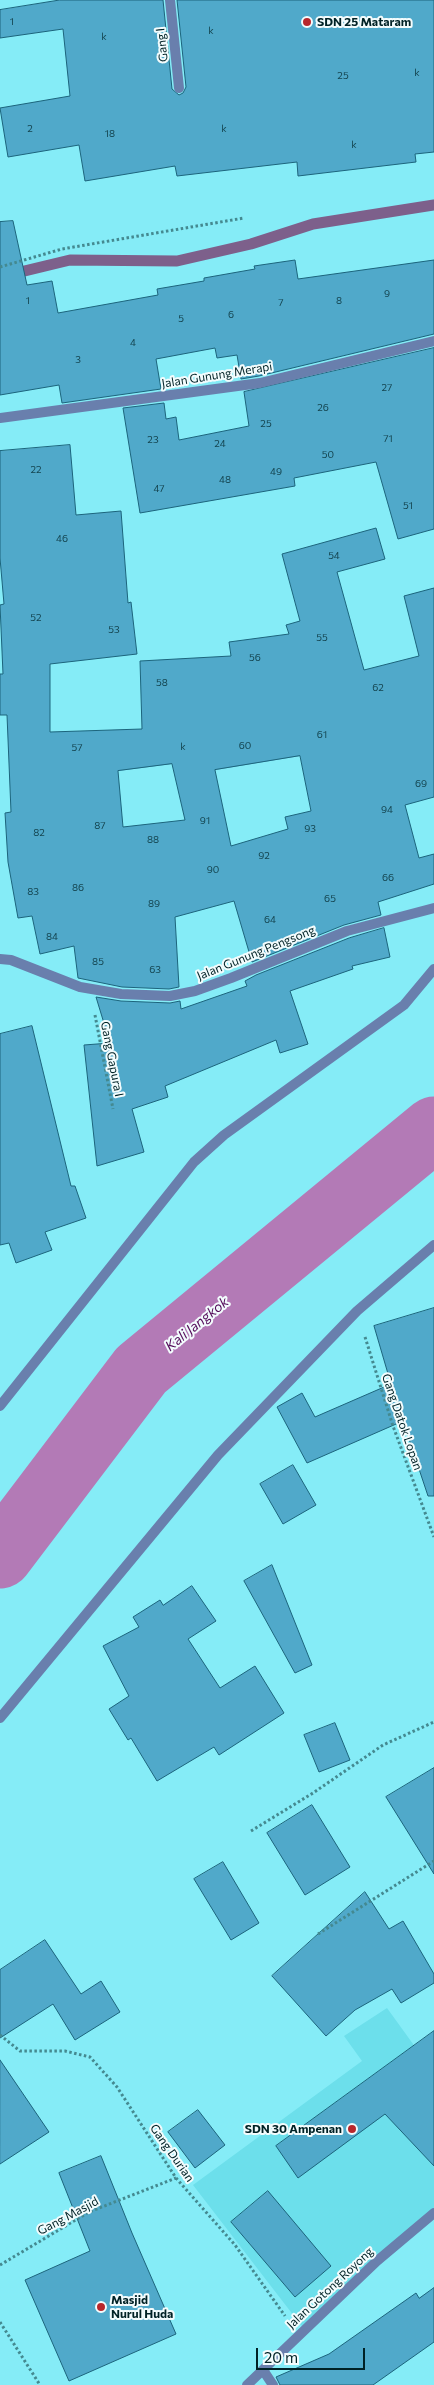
<!DOCTYPE html>
<style>
body{margin:0}
#map{position:relative;width:434px;height:2385px;overflow:hidden;background:#85ecf7;font-family:Commissioner,sans-serif}
canvas{display:block}
.scale{position:absolute;left:256px;top:2348px;width:109px;height:22px;box-sizing:border-box;border:2px solid #002226;border-top:0;padding-left:6px;font-size:15px;line-height:18px;white-space:nowrap;color:#002226;-webkit-text-stroke:4px #f3fcfd;paint-order:stroke}
</style>
<div id="map">
<canvas width="434" height="2385"></canvas>
<div class="scale">20 m</div>
</div>
<script>
const ctx = document.querySelector('canvas').getContext('2d');
ctx.lineJoin = 'round';
function fill(path, color) {
  ctx.fillStyle = color;
  ctx.fill(path, 'evenodd');
}
function strokePath(path, color, width, dash) {
  ctx.strokeStyle = color;
  ctx.lineWidth = width;
  ctx.lineCap = dash ? 'butt' : 'round';
  ctx.setLineDash(dash || []);
  ctx.stroke(path);
}
function label(font, color, halo, rows, align = 'center') {
  ctx.font = font + ' Commissioner,sans-serif';
  ctx.lineWidth = 4;
  ctx.setLineDash([]);
  ctx.textBaseline = 'middle';
  ctx.strokeStyle = halo;
  ctx.fillStyle = color;
  for (const [text, x, y, turn = 0] of rows) {
    ctx.save();
    ctx.translate(x, y);
    ctx.rotate((+turn || 0) * Math.PI / 180);
    ctx.textAlign = isNaN(turn) ? turn : align;
    if (halo) ctx.strokeText(text, 0, 0);
    ctx.fillText(text, 0, 0);
    ctx.restore();
  }
}
fill(new Path2D(`
 M387,2008l47,65v145l-130,111 -111,-144 169,-124 -18,-25z`), '#6cdfeb');
strokePath(new Path2D(`
 M0,277l70,-17 107,1 74,-17 62,-20 121,-19`), '#7d608b', 11);
strokePath(new Path2D(`
 M0,1556l141,-186 293,-241`), '#b37ab6', 65);
const building = new Path2D(`
 M60,0h103l9,89 7,6 4,-2 3,-6 -9,-87h257v152l-19,2 1,8 -118,14 -1,-14 -120,14 -2,-10 -90,15 -6,-36 -71,12 -8,-49 70,-12 -7,-67 -63,9v-28z
 M13,221l14,64 25,-4 6,32 100,-18 -1,-6 47,-8v-3l51,-9 -1,-3 41,-6 3,19 136,-19v74l-175,42 -18,3 -4,-24 -20,3 -2,-10 -59,11 5,30 -99,14 -3,-18 -59,10v-173z
 M434,348v181l-36,10 -22,-77 -82,16 1,8 -155,27 -17,-105 41,-5 2,16 10,-2 3,23 70,-14 -5,-34z
 M70,445l6,70 45,-4 7,92 3,-1 6,52 -87,10v68l92,-3 -2,-68 91,-5 -2,-14 60,-8 -3,-9 14,-4 -18,-67 94,-26 9,31 -48,13 27,98 55,-14 -15,-60 30,-8v209l-29,8 14,53 15,-4v30l-56,18 3,13 -37,10 -92,37 -18,-61 -59,16 4,70 -10,2 -47,-2 -44,-9 -4,-32 -34,8 -8,-38 -14,2 -10,-56 -3,-49 6,-1 -4,-97h-7v-41h3l-3,-69 4,-1 -4,-46v-107zM300,756l11,55 -26,6 3,12 -57,17 -16,-76zM172,764l13,56 -62,7 -5,-56z
 M384,928l6,29 -38,9 1,3 -63,22 18,53 -28,9 -4,-13 -111,46 3,11 -36,12 12,43 -47,14 -13,-121 26,-2 -14,-46 25,4 49,2 10,-2 1,8 66,-23 -2,-5 11,-6 93,-37z
 M32,1026l39,160h4l11,32 -41,14 7,18 -36,13 -7,-20 -9,2v-211z
 M434,1308v188h-6l-25,-75 -96,42 -30,-56 25,-14 13,24 76,-33 -17,-58z
 M293,1465l23,40 -33,19 -23,-40z
 M272,1565l40,100 -17,8 -51,-92z
 M192,1586l24,35 -28,18 32,49 35,-22 29,47 -65,42 -5,-8 -57,34 -26,-43 -3,2 -19,-31 20,-13 -26,-50 36,-19 -6,-10 27,-17 3,5z
 M335,1723l15,37 -31,12 -15,-37z
 M434,1768v106l-48,-77z
 M312,1805l38,62 -45,28 -38,-62z
 M223,1862l36,61 -28,17 -37,-61z
 M365,1892l24,37 14,-8 31,53v9l-33,20 -9,-14 -37,21 -29,26 -54,-60z
 M45,1940l36,54 20,-13 19,31 -45,28 -22,-36 -53,34v-68z
 M434,2031v135l-49,-52 -87,64 -22,-32z
 M0,2060l49,72 -49,32z
 M198,2110l27,35 -30,23 -27,-36z
 M101,2156l31,77 44,101 -107,47 -44,-101 65,-29 -31,-78z
 M268,2191l63,75 -36,31 -64,-75z
 M434,2288v54l-61,43h-93l-4,-8 53,-23 87,-61 3,5z`);
fill(building, '#50a9ca');
strokePath(building, '#1c647c', 1);
strokePath(new Path2D(`
 M0,267l62,-18 182,-31
 M95,1015l18,94
 M365,1337l28,89 41,111
 M251,1831l62,-38 70,-48 51,-23
 M318,1934l116,-73
 M0,2035l20,16h45l25,6 27,30 59,91 59,67 50,71
 M0,2265l89,-53 87,-34
 M0,2322l40,63`), '#448990', 3, [2.5, 2.5]);
strokePath(new Path2D(`
 M170,0l9,88
 M0,418l260,-35 174,-42
 M0,959l11,1 69,27 41,7 49,2 25,-5 36,-13 116,-47 87,-23
 M0,1406l194,-244 30,-27 180,-130 30,-36
 M0,1718l218,-263 139,-144 77,-66
 M263,2370l10,15
 M247,2385l130,-124 57,-48`), '#697fad', 10);
for (const [x, y, r, color] of [
 [307,22,5,"#b8272c"],
 [352,2129,5,"#b8272c"],
 [101,2307,5,"#b8272c"]
]) {
  const dot = new Path2D();
  dot.arc(x, y, r, 0, 2 * Math.PI);
  ctx.fillStyle = color;
  ctx.fill(dot);
  strokePath(dot, '#f3fcfd', 2);
}
label('10px', '#14444f', null, [
 ["1",12,22],
 ["k",211,31],
 ["k",104,37],
 ["k",417,73],
 ["25",343,76],
 ["2",30,129],
 ["k",224,129],
 ["18",110,134],
 ["k",354,145],
 ["9",387,294],
 ["1",28,301],
 ["8",339,301],
 ["7",281,303],
 ["6",231,315],
 ["5",181,319],
 ["4",133,343],
 ["3",78,360],
 ["27",387,388],
 ["26",323,408],
 ["25",266,424],
 ["71",388,439],
 ["23",153,440],
 ["24",220,444],
 ["50",328,455],
 ["22",36,470],
 ["49",276,472],
 ["48",225,480],
 ["47",159,489],
 ["51",408,506],
 ["46",62,539],
 ["54",334,556],
 ["52",36,618],
 ["53",114,630],
 ["55",322,638],
 ["56",255,658],
 ["58",162,683],
 ["62",378,688],
 ["61",322,735],
 ["60",245,746],
 ["k",183,747],
 ["57",77,748],
 ["69",421,784],
 ["94",387,810],
 ["91",205,821],
 ["87",100,826],
 ["93",310,829],
 ["82",39,833],
 ["88",153,840],
 ["92",264,856],
 ["90",213,870],
 ["66",388,878],
 ["86",78,888],
 ["83",33,892],
 ["65",330,899],
 ["89",154,904],
 ["64",270,920],
 ["84",52,937],
 ["85",98,962],
 ["63",155,970]
]);
label('bold 12px', '#002226', '#f3fcfd', [
 ["SDN 25 Mataram",317,22],
 ["SDN 30 Ampenan",342,2129,"right"],
 ["Masjid",111,2300],
 ["Nurul Huda",111,2314]
], 'left');
label('12px', '#002226', '#f3fcfd', [
 ["Gang I",162,45,-96],
 ["Jalan Gunung Merapi",217,375,-9],
 ["Jalan Gunung Pengsong",256,953,-22],
 ["Gang Gapura I",112,1059,79],
 ["Gang Datok Lopan",402,1422,71],
 ["Gang Durian",172,2153,55],
 ["Gang Masjid",68,2216,-28],
 ["Jalan Gotong Royong",330,2288,-43]
]);
label('italic 14px', '#540c5a', '#f3fcfd', [
 ["Kali Jangkok",197,1324,-39]
]);
</script>
